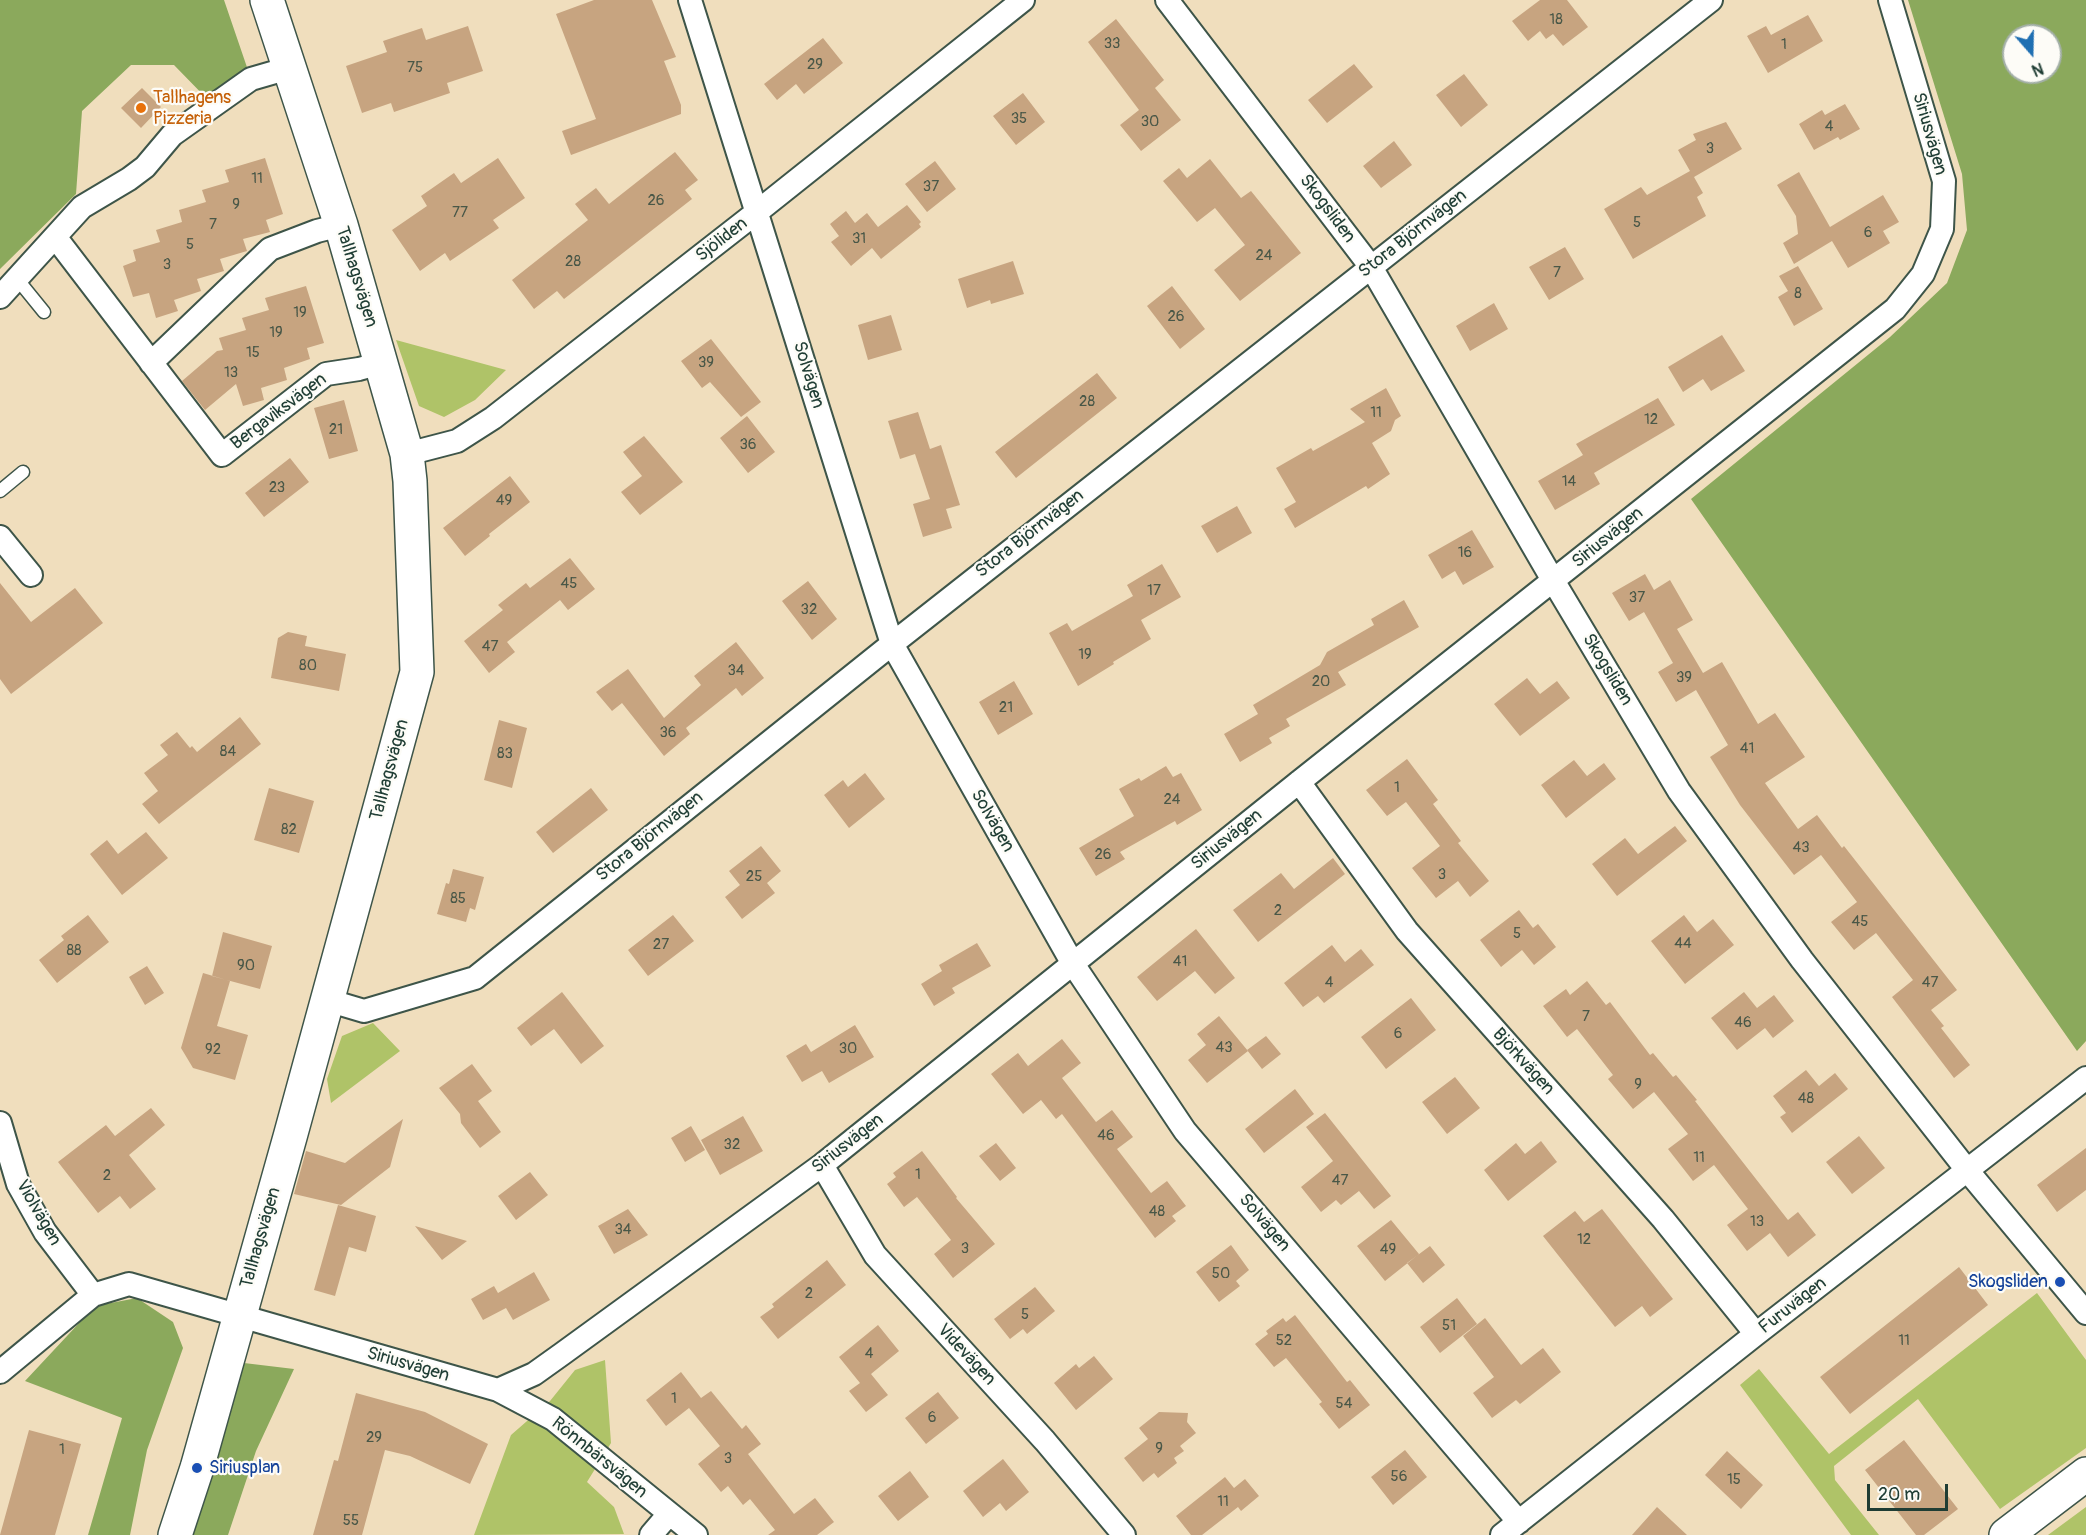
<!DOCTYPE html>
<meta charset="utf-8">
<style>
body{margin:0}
#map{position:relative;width:2086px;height:1535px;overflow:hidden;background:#f0debd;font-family:Pangolin,sans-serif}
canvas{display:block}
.north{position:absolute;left:2002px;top:24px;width:60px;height:60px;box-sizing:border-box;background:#fdfcf7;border:2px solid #a4b0a9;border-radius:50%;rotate:160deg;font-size:16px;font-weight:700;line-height:24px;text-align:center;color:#1f3d34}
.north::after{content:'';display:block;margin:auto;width:21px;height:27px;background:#1f6fb2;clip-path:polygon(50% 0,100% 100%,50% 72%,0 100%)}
.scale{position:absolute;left:1867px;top:1484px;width:81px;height:27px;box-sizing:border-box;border:3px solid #1f3d34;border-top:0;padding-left:8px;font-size:18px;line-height:21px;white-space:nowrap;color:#1f3d34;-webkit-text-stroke:4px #fdfcf7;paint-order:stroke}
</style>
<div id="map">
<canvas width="2086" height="1535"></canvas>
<div class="north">N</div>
<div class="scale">20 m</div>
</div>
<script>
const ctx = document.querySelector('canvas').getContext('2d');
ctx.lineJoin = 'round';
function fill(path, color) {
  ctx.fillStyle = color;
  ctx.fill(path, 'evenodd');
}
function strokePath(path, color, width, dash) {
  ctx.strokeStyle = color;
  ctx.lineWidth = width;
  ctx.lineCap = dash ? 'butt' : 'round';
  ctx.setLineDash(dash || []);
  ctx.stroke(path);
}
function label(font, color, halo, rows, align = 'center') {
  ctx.font = font + ' Pangolin,sans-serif';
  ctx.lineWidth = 4.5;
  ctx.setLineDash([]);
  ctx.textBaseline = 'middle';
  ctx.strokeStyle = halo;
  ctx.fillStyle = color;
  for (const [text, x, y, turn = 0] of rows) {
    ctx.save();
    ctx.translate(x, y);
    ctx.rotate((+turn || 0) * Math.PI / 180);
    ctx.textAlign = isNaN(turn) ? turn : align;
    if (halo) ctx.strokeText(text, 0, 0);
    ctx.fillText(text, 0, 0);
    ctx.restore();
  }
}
fill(new Path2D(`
 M396,340l110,30 -31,30 -31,17 -25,-11z
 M373,1023l27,28 -69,52 -4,-24 15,-43z
 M2037,1293l49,67v88l-86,61 -82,-110 -84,67 1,14 44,55h-28l-111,-150 19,-16 70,85z
 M605,1360l6,83 -24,39 27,25 10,27 -150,1 37,-100 39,-34 25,-31z
 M2086,1507v28h-38z`), '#afc368');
fill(new Path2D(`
 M0,0h224l27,79 -38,26 -39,-40h-43l-49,46 -6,83 -76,75z
 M1908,0h178v1041l-9,10 -386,-552 199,-162 57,-54 20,-53 -5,-56zM2014,36h36v36h-36z
 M137,1298l36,24 10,26 -36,102 -17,85h-42l34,-117 -97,-37 70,-75z
 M244,1363l50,6 -38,82 -28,84h-38l19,-69z`), '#8ba95c');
fill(new Path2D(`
 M594,0h58l24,57 -12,4 17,44v9l-110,41 -9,-24 34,-12 -40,-105z
 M1540,0h27l21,27 -25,19 -10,-12 -7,5 -6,-8 -12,10 -16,-20z
 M1808,15l15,26 -55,32 -21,-37 19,-10 5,9z
 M1116,19l48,61 -9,8 26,32 -40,31 -21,-26 19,-15 -51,-68z
 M468,26l15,45 -36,12 3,10 -56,19 -3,-9 -29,10 -16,-47 41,-14 -4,-11 39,-13 4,12z
 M823,38l20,25 -39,31 -8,-10 -19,16 -13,-16z
 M1354,64l19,23 -46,36 -19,-23z
 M1464,74l24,31 -27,22 -25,-32z
 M142,88l19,19 -20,21 -20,-20z
 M1023,93l22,29 -29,23 -23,-29z
 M1845,104l15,25 -20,11 -2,-3 -24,13 -15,-26 23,-14 3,5z
 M1726,122l16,27 -48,28 9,16 -6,4 9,19 -73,43 -29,-50 37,-22 6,8 43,-24 -12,-21 18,-10 -3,-6z
 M1394,141l18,24 -31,23 -18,-22z
 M675,152l23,28 -13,10 7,9 -128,100 -7,-8 -23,18 -22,-29 76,-60 -13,-16 21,-16 13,16z
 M265,158l18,56 -17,6 4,12 -27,7 4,12 -27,8 4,12 -27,8 4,12 -27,9 4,11 -22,7 -7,-25 -16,4 -10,-31 13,-5 -3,-11 27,-8 -4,-12 26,-8 -3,-12 27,-8 -4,-12 27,-8 -4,-12z
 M498,158l27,40 -32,22 6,8 -49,33 -5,-8 -25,18 -28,-41 35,-24 -6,-10 33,-23 7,10z
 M1210,159l31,39 10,-7 50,62 -61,48 -26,-31 31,-25 -30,-37 -18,14 -34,-41 16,-13 8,10z
 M935,161l21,28 -29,23 -22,-28z
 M1799,172l31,55 53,-32 16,27 -16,9 7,12 -42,25 -16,-27 -38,23 -11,-21 15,-9 -2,-18 -19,-31z
 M907,205l14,17 -2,2 2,3 -40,32 -9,-11 -21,18 -20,-24 8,-6 -9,-12 16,-13 9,12 12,-10 11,14z
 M1565,247l19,32 -35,21 -20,-33z
 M1013,261l11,33 -33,10 -1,-4 -23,8 -9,-29z
 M1798,266l25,43 -29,17 -16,-29 10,-6 -9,-15z
 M306,286l18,57 -17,5 3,11 -26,9 3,12 -26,8 3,12 -21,6 -7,-22 -31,26 -23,-29 35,-30 6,-1 -4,-12 27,-8 -4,-12 27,-8 -4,-12z
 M1172,286l33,43 -25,20 -33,-43z
 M1494,303l14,26 -38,22 -14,-25z
 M891,315l11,35 -34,10 -10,-35z
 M1722,335l23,36 -34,20 -8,-12 -20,13 -15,-25z
 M711,339l50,63 -20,15 -31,-35 -8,6 -21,-27z
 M1097,373l20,25 -101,80 -21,-26z
 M1386,388l15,28 -6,4 -4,11 -19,12 18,31 -22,15 -2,-3 -71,42 -11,-19 12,-7 -20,-34 35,-20 2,3 52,-29 -15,-13z
 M1658,398l17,27 -81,48 6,11 -45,26 -17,-29 45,-26 -7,-11z
 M344,400l14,51 -29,8 -15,-51z
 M918,412l12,37 11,-4 19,60 -14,4 6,19 -29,9 -10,-33 17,-5 -15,-45 -15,5 -12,-38z
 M747,416l28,36 -27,21 -28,-35z
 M644,436l39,46 -43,33 -19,-23 21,-16 -19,-24z
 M290,458l19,24 -45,35 -19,-24z
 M510,476l20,26 -41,32 1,2 -25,20 -22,-28z
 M1237,506l15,27 -35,20 -16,-27z
 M1472,530l22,37 -31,18 -8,-14 -13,8 -14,-24z
 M570,558l25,31 -27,21 -8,-10 -53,42 8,10 -26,21 -25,-32 39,-31 -5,-5 28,-22 4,5z
 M1162,564l19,33 -40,23 10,19 -38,23 1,2 -36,22 -29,-53 18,-10 5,8 61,-35 -6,-11z
 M1645,574l9,16 16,-10 23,40 -16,9 26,44 19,-11 36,62 17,-11 30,44 -40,26 33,46 19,-14 25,33 2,-2 113,144 -26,20 13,16 -3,2 29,37 -16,13 -62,-81 21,-17 -37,-47 -22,17 -23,-28 26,-20 -36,-47 -27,20 -54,-70 -30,-48 18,-12 -32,-55 -20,12 -18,-30 15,-9 -29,-51 -15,9 -17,-28z
 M808,581l29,38 -25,21 -30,-39z
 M0,583l31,39 44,-34 28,35 -92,71 -11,-15z
 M1404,600l15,27 -81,45 8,13 -60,34 4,7 -21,12 3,5 -32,19 -16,-28 34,-20 -5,-9 67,-40 7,-13 47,-27 -3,-6z
 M288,632l19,4 -2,10 41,8 -7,37 -68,-13 7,-40z
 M736,642l28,36 -22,18 -6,-8 -50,40 4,6 -26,22 -42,-53 -10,8 -16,-19 32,-23 36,49 37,-33 -7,-9z
 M1527,678l13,16 17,-13 13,17 -50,38 -26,-32z
 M1014,681l19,33 -35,21 -19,-33z
 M240,717l21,27 -102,80 -17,-20 16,-13 -14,-18 24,-18 -8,-10 17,-13 13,16 2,-2 5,6z
 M499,720l28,8 -15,60 -28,-8z
 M1407,759l31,41 -5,4 28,37 -3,2 31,38 -19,16 -12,-16 -22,17 -24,-30 28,-22 -34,-44 -19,14 -21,-26z
 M1574,760l13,16 17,-13 12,16 -50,39 -25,-33z
 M1166,766l7,11 8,-4 21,37 -25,15 -2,-4 -55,31 5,7 -29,17 -17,-28 55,-32 -15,-27 20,-11 2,3z
 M865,773l20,26 -36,29 -25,-33 19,-15 5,7z
 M269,788l45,13 -15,52 -45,-13z
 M591,788l17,22 -55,43 -17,-21z
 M1675,826l12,15 -70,55 -25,-32 33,-26 13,16z
 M146,832l22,26 -46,37 -32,-41 17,-14 11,14z
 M761,846l20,25 -14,12 8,10 -33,26 -17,-22 15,-12 -11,-14z
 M1333,858l12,16 -87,68 -25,-32 48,-37 13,16z
 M453,869l31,8 -9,33 -5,-2 -4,14 -29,-8 9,-31 3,1z
 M1519,910l14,18 5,-4 18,23 -22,18 -12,-15 -21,17 -21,-27z
 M88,915l21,27 -52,41 -18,-23 25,-20 -3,-4z
 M673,915l21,26 -46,35 -20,-26z
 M1684,915l13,17 16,-13 21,26 -49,39 -34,-43z
 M1196,929l39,49 -20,16 -20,-23 -38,30 -20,-24z
 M223,932l49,14 -12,43 -48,-13z
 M977,943l14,23 -39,22 -3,-5 6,10 -21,13 -13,-22 21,-13 -3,-6z
 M1332,945l13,17 16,-13 13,16 -50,38 -6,-7 -15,11 -19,-24z
 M147,966l17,27 -19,12 -16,-28z
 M203,973l27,8 -13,45 31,9 -13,45 -42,-12 -12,-20z
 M1587,981l19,24 4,-3 40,53 3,-2 20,24 3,-2 21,25 -2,1 93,119 10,-8 18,23 -28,22 -18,-24 -23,18 -20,-26 21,-16 -34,-44 -21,16 -25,-32 20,-15 -34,-42 -21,17 -25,-30 5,-4 -36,-46 -10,8 -24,-31 23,-17 4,6z
 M562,992l42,54 -23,18 -27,-35 -23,17 -14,-18z
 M1744,992l13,16 17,-13 20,26 -21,17 -8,-10 -28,22 -26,-32z
 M1411,998l25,32 -50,39 -25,-32z
 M1219,1016l29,35 -41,32 -19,-23 18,-15 -9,-11z
 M855,1025l19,32 -45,26 -7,-12 -20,11 -16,-26 20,-12 5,8z
 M1266,1036l15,18 -19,15 -15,-19z
 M1062,1039l19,24 -19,15 34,44 16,-12 21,27 -16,12 34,44 16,-12 19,25 -14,10 4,5 -21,17 -93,-124 -6,5 -15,-19 -18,14 -32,-40 27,-21 10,13z
 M472,1064l20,27 -14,10 23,31 -21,16 -19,-25 -1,-9 -21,-26z
 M1806,1070l13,16 16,-13 13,16 -56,44 -12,-16 6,-4 -13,-17z
 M1455,1077l25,31 -33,26 -25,-32z
 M1295,1089l19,25 -50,39 -19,-24z
 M151,1108l14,17 -36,30 27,34 -26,20 -10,-13 -22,17 -40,-51 48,-37 9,11z
 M1325,1113l66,83 -17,13 -15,-18 -18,14 -5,-5 -15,12 -20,-25 32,-26 -27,-34z
 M743,1116l20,35 -43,24 -19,-35z
 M403,1119l-13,48 -49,38 -47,-11 12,-43 39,12z
 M691,1126l14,24 -20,12 -14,-24z
 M1859,1136l26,32 -33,26 -26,-32z
 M1541,1141l16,21 -49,39 -24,-31 32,-27 9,11z
 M996,1143l20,25 -16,13 -21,-25z
 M2086,1148v42l-29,22 -20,-27z
 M922,1151l35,46 -1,1 39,46 -42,34 -19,-24 17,-14 -34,-43 -13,10 -17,-23 9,-7 -3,-4z
 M530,1172l18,23 -32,25 -18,-24z
 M338,1205l38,11 -10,36 -17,-5 -14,49 -21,-6z
 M628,1209l20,26 -34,19 -16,-28z
 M1602,1209l71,90 -23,18 -8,-11 -27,21 -72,-91 32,-25 9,11z
 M1391,1220l28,34 -34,27 -28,-35z
 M415,1226l52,15 -25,19z
 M1231,1245l18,25 -13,11 4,5 -21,16 -23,-30z
 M1430,1246l15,19 -22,18 -16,-20z
 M827,1260l19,25 -68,54 -18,-22 14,-10 -2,-3z
 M1959,1267l29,38 -138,109 -30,-37z
 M534,1272l16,28 -37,20 -7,-12 -23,12 -12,-21 23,-13 4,7z
 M1035,1287l20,24 -28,23 -4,-5 -13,10 -16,-20z
 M1457,1298l20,26 -37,29 -20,-26z
 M1295,1315l52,67 3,-2 20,25 -31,24 -20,-25 3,-2 -36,-44 -12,9 -19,-23 13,-10 -2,-3 17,-13 3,4z
 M1485,1318l36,47 22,-17 18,24 -41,32 -4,-4 -24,18 -19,-25 21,-16 -31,-41z
 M878,1325l21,26 -28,23 17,21 -22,17 -17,-21 11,-8 -21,-26z
 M1094,1356l19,23 -37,31 -22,-27 22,-19 3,4z
 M681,1372l20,26 10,-7 31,38 4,-4 15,19 -13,10 46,60 21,-16 19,24 -17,13h-49l7,-5 -25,-31 -7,6 -15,-19 -7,6 -23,-28 22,-18 -31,-38 -23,18 -20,-26z
 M938,1392l21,26 -33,26 -21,-26z
 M356,1393l69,19 63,32 -18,40 -60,-28 -25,-6 -23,85h-49l21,-75 4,1z
 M1159,1412l29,1 -1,9 9,11 -16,13 4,5 -10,7 3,5 -19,15 -4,-5 -11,9 -19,-24 24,-19 -9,-11z
 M29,1430l52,14 -26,91h-55z
 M1904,1440l54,69 -34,26h-8l-51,-65z
 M1405,1450l22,27 -34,28 -22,-28z
 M1727,1451l36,34 -22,24 -36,-34z
 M1003,1459l26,33 -23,19 -6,-8 -17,14 -20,-26z
 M910,1471l19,26 -31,24 -20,-25z
 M1225,1477l9,11 11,-9 14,17 -18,15 -3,-4 -36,28h-11l-15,-19z
 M1657,1507l30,28h-55z`), '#c7a480');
const lane = new Path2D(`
 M18,280l26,32
 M0,491l23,-19`);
const street = new Path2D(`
 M690,0l202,644 181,320 112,167 334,391
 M1167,0l204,267 183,315 125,209 123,169 165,210 119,143
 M56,238l166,217 104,-81 33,-5 22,-6
 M0,297l82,-90 47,-28 16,-12 27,-32 79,-56 38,-11
 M151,363l119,-114 47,-18 24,-6
 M407,454l50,-13 36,-23 264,-206 266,-212
 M0,537l31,38
 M1299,782l108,149 256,288 93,115
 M327,1000l37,11 111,-33 417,-334 819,-644
 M0,1123l18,61 27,48 48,63
 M822,1165l53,90 170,186 79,94
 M0,1372l93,-77 36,-11 369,106 36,-16 28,-20 260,-189 477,-383 596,-473 28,-35 19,-45 2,-48 -54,-181
 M498,1390l55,29 143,116
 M651,1535l18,-21
 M1502,1535l254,-201 330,-256`);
const secondary = new Path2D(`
 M175,1535l22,-67 93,-331 127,-465 -7,-191 -3,-27 -66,-229 -74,-225
 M2006,1535l80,-61`);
strokePath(lane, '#3e5549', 15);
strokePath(street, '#3e5549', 26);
strokePath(secondary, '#3e5549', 36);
strokePath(lane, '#fff', 12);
strokePath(street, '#fff', 22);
strokePath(secondary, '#fff', 33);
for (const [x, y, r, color] of [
 [141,108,6,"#e8710a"],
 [2060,1282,6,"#1a4fb4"],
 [197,1468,6,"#1a4fb4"]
]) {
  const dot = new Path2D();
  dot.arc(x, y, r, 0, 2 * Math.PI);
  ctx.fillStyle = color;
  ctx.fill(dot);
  strokePath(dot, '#fdfcf7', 2);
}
label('15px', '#495747', null, [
 ["18",1556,20],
 ["33",1112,44],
 ["1",1784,45],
 ["29",815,65],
 ["75",415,68],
 ["35",1019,119],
 ["30",1150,122],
 ["4",1829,127],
 ["3",1710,149],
 ["11",257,179],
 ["37",931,187],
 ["26",656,201],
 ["9",236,205],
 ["77",460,213],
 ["5",1637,223],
 ["7",213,225],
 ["6",1868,233],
 ["31",859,239],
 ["5",190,245],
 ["24",1264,256],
 ["28",573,262],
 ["3",167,265],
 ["7",1557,273],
 ["8",1798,294],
 ["19",300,313],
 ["26",1176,317],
 ["19",276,333],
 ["15",253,353],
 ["39",706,363],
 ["13",231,373],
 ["28",1087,402],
 ["11",1376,413],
 ["12",1651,420],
 ["21",336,430],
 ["36",748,445],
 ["14",1569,482],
 ["23",277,488],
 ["49",504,501],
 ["16",1465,553],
 ["45",569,584],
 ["17",1154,591],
 ["37",1637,598],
 ["32",809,610],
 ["47",490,647],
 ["19",1085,655],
 ["80",308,666],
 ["34",736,671],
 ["39",1684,678],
 ["20",1321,682],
 ["21",1006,708],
 ["36",668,733],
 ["41",1747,749],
 ["84",228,752],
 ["83",505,754],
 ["1",1397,788],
 ["24",1172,800],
 ["82",289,830],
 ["43",1801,848],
 ["26",1103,855],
 ["3",1442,875],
 ["25",754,877],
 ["85",458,899],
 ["2",1278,911],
 ["45",1860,922],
 ["5",1517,934],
 ["44",1683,944],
 ["27",661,945],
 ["88",74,951],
 ["41",1180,962],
 ["90",246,966],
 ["4",1329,983],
 ["47",1930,983],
 ["7",1586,1017],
 ["46",1743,1023],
 ["6",1398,1034],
 ["43",1224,1048],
 ["30",848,1049],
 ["92",213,1050],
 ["9",1638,1085],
 ["48",1806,1099],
 ["46",1106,1136],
 ["32",732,1145],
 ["11",1699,1158],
 ["1",918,1175],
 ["2",107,1176],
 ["47",1340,1181],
 ["48",1157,1212],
 ["13",1757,1222],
 ["34",623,1230],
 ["12",1584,1240],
 ["3",965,1249],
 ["49",1388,1250],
 ["50",1221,1274],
 ["2",809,1294],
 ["5",1025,1315],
 ["51",1449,1326],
 ["52",1284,1341],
 ["11",1904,1341],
 ["4",869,1354],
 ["1",674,1399],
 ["54",1344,1404],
 ["6",932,1418],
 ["29",374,1438],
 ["9",1159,1449],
 ["1",62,1450],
 ["3",728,1459],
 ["56",1399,1477],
 ["15",1734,1480],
 ["11",1223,1502],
 ["55",351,1521]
]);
label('18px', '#c56008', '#fdfcf7', [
 ["Tallhagens",153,98],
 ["Pizzeria",153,119]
], 'left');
label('18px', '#1f3d34', '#fdfcf7', [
 ["Siriusvägen",1929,134,74],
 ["Skogsliden",1327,209,53],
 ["Stora Björnvägen",1413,234,-38],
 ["Sjöliden",722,240,-38],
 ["Tallhagsvägen",356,277,73],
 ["Solvägen",808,375,73],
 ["Bergaviksvägen",279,412,-37],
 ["Stora Björnvägen",1030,534,-38],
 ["Siriusvägen",1608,538,-39],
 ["Skogsliden",1607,670,59],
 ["Tallhagsvägen",390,770,-75],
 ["Solvägen",992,821,60],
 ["Stora Björnvägen",650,837,-39],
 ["Siriusvägen",1227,840,-39],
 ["Björkvägen",1523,1062,48],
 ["Siriusvägen",848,1144,-38],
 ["Violvägen",38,1213,60],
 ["Solvägen",1264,1223,50],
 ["Tallhagsvägen",261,1238,-74],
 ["Furuvägen",1793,1306,-38],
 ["Videvägen",966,1355,47],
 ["Siriusvägen",408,1365,16],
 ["Rönnbärsvägen",599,1458,39]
]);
label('18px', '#164399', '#fdfcf7', [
 ["Skogsliden",2048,1282],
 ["Siriusplan",209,1468,"left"]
], 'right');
</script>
